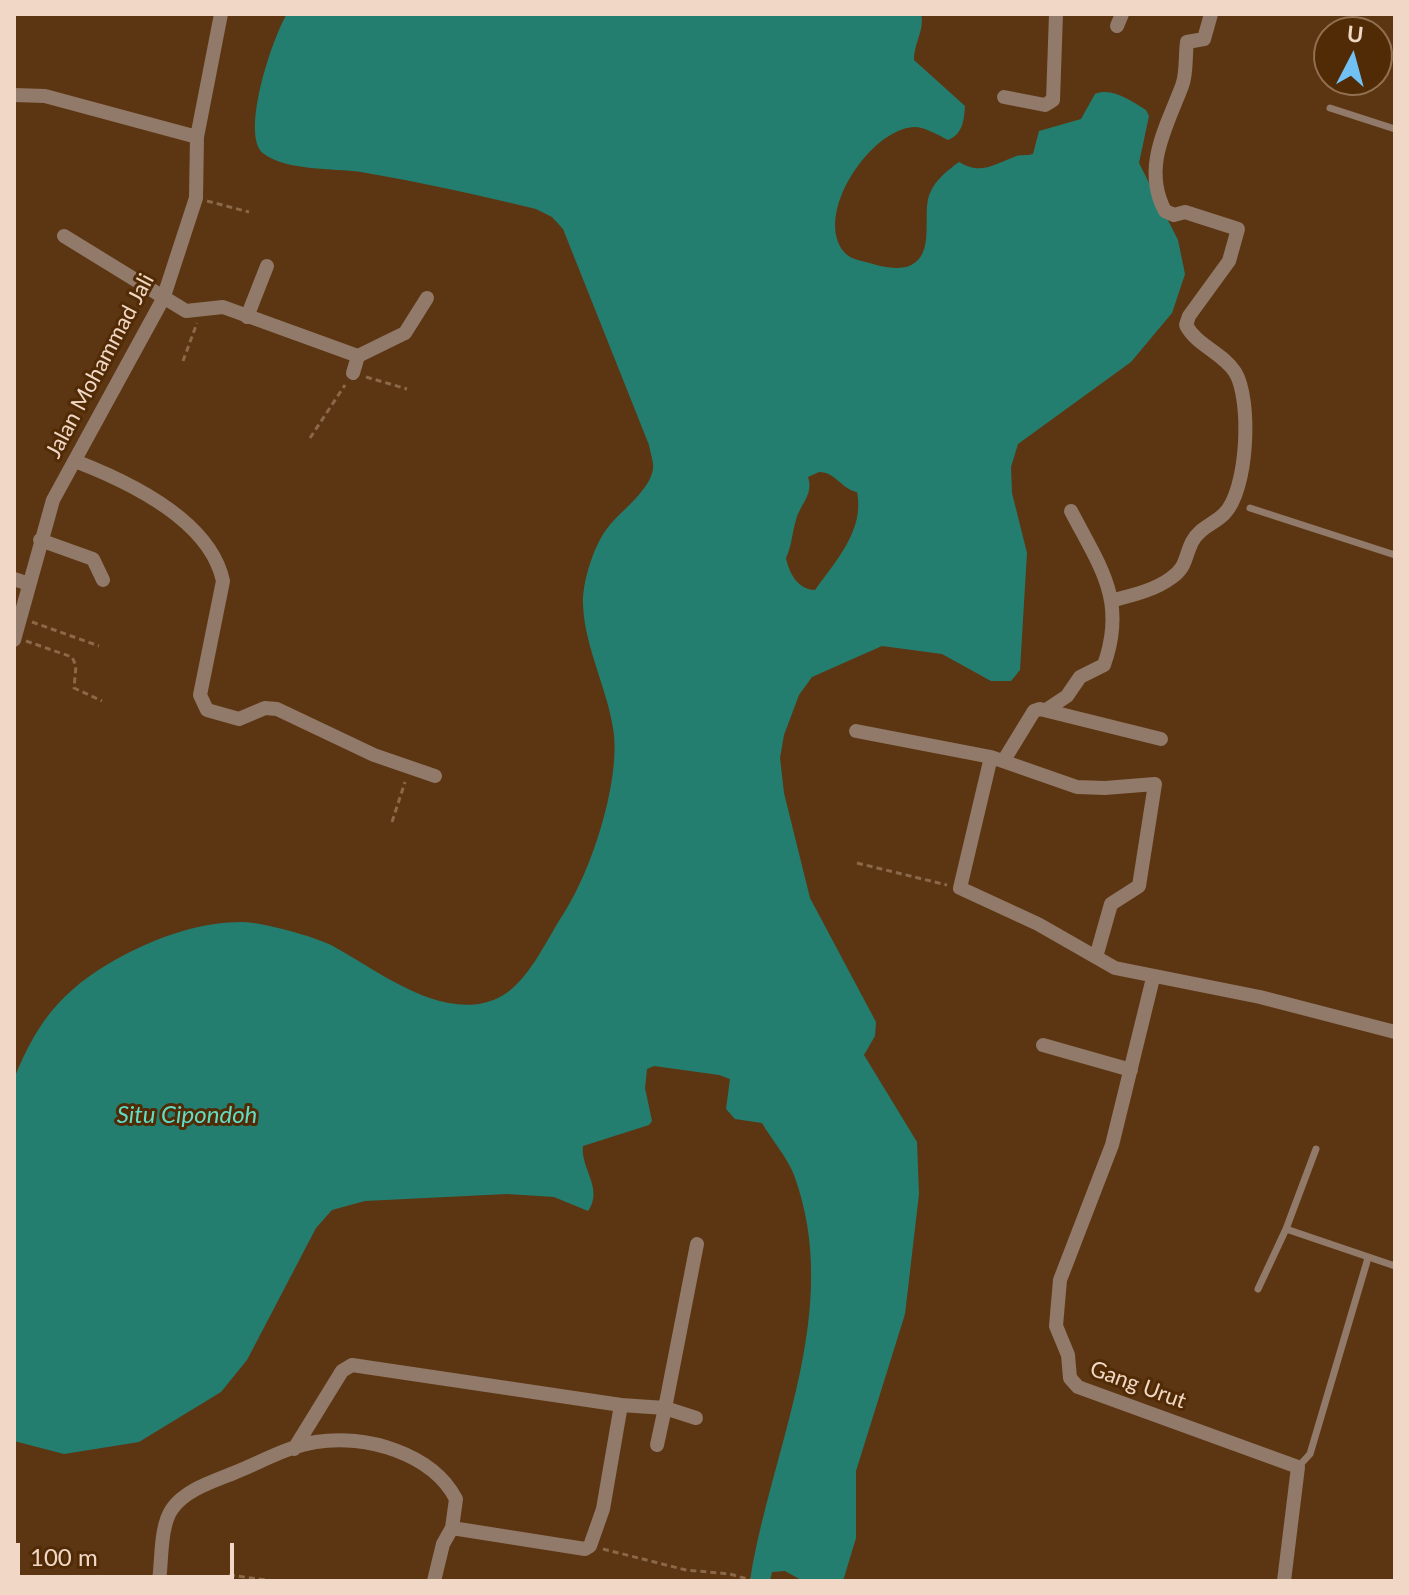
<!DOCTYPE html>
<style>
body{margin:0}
#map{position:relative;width:1409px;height:1595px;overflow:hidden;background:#5c3612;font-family:Lato,sans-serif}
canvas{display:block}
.frame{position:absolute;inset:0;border:16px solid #f1d8c6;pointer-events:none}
.north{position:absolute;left:1313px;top:16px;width:80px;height:80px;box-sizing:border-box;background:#512b05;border:2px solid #917052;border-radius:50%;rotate:6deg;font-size:22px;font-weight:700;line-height:32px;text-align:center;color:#f1d8c6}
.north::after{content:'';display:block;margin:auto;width:28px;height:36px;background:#72c1f5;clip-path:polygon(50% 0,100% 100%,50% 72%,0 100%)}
.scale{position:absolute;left:16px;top:1543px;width:218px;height:36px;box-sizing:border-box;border:4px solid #f1d8c6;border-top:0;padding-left:10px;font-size:24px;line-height:28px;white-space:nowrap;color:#f1d8c6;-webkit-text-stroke:6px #512b05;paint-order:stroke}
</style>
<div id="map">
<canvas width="1409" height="1595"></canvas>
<div class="frame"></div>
<div class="north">U</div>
<div class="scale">100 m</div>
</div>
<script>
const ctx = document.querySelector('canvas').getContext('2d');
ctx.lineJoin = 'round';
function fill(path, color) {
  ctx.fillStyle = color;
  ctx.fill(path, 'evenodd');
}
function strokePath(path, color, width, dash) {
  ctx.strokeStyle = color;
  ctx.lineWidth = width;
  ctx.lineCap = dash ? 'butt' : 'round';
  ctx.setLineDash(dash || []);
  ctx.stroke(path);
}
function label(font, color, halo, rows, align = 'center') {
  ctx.font = font + ' Lato,sans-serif';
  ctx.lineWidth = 6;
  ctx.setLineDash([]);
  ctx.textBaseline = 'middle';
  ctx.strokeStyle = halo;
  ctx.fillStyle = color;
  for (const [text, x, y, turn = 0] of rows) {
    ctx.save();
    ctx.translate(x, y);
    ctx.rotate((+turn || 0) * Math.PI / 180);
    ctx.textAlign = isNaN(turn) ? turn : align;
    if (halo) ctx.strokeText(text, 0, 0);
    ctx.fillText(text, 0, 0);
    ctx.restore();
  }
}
fill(new Path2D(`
 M287,14h634c4,15 -7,29 -7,46l51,46c-1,14 -2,28 -17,34 -10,-5 -23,-13 -34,-13 -44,2 -102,89 -69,126 6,7 19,8 28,11 10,3 25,6 36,2 28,-11 12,-53 21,-73 6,-14 17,-22 29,-31 22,13 34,3 55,-5 6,-3 13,-1 19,-3l6,-23 42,-12 14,-25c17,-7 36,7 51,16l3,6 -10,47 39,77 7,34 -13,39 -41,49 -113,82 -7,23 1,26 15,60 -7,117 -9,11h-20l-49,-27 -60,-8 -70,31 -13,18 -15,40 -4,23 4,35 26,105 66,124 -1,14 -11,19 53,87 2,52 -14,120 -49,157v67l-13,43h-40l-18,-10 -13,1 -2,9h-20c21,-133 94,-270 44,-406 -7,-18 -22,-35 -32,-52l-27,-4 -9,-10 4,-30 -11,-4 -65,-9 -7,3 -2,19 7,33 -3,4 -66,21c-3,22 21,43 5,65l-34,-14 -47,-3 -142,7 -33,9 -16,18 -69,132 -26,32 -82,50 -75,12 -50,-13v-362c25,-63 54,-95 114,-126 36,-18 74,-31 115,-31 19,0 72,15 88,23 45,24 112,79 167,53 30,-14 48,-58 66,-85 27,-42 55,-127 50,-178 -5,-44 -29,-85 -31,-130 -1,-23 11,-61 26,-79 13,-16 41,-36 44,-57 1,-7 -3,-17 -4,-24l-86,-216 -11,-12 -16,-8c-58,-14 -116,-27 -175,-37 -29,-4 -73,-1 -97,-18 -25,-18 9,-118 23,-140zM819,472c17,0 22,17 38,20 8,38 -22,70 -42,98 -17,0 -26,-17 -29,-32 6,-13 6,-25 10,-38 4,-16 18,-25 12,-43z`), '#247e6f');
strokePath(new Path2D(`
 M207,201l42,11
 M183,361l14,-38
 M366,377l41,12
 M310,438l35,-53
 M32,622l67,24
 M26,641l46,16 4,9 -2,22 28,13
 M392,822l13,-40
 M857,863l90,22
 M603,1549l83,21 44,4 24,7
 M229,1575l45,6
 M772,1581h32`), '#8a684a', 3, [6, 4]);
strokePath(new Path2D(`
 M1330,108l65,21
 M1250,508l145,47
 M1316,1149l-30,80 109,37
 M1258,1289l28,-60
 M1298,1467l12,-13 58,-196`), '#917a69', 7);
strokePath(new Path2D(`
 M1117,26l5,-12
 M14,95l31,1 152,41
 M1004,97l41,8 8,-5 3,-86
 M64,236l122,75 37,-4 135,49 -5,17
 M247,317l20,-51
 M358,356l47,-23 22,-35
 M75,461c52,20 135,59 148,120l-23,114 7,15 32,9 26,-11 12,1 97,46 61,21
 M40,540l53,19 10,21
 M14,579l15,5
 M1114,600c19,-5 41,-10 57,-22 16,-11 13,-20 21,-36 7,-14 22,-18 32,-28 24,-23 28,-115 11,-142 -12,-19 -39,-27 -49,-47l3,-9 40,-55 9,-32 -53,-17 -11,3 -9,-4c-23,-43 1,-83 17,-125 5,-13 3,-30 5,-44l17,-3 7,-25
 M14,640l39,-140 110,-201 33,-101 1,-61 24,-123
 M1046,710l21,-14 13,-19 24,-12c23,-65 -4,-98 -33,-154
 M856,731l135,26 -31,131 78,36 77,44 145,29 135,35
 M991,757l86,30 28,1 50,-4 -16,102 -28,18 -15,53
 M1004,760l30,-49 6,-2 121,30
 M1153,978l-41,167 -52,135 -4,46 12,29 2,23 8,9 220,80 -14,114
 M1043,1045l88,25
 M657,1445l8,-37 31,10
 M294,1449l48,-78 10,-6 269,40 44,3 32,-164
 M159,1581c3,-21 1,-55 13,-72 14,-20 43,-28 64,-37 25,-10 53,-26 80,-30 49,-8 116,11 140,57l-4,29 133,21 5,-3 13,-37 18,-104
 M434,1581l9,-37 9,-16`), '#917a69', 14);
label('22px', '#f1d8c6', '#512b05', [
 ["Jalan Mohammad Jali",100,366,-62],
 ["Gang Urut",1138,1385,20]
]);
label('italic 24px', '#5fdcc5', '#512b05', [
 ["Situ Cipondoh",187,1115]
]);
</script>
